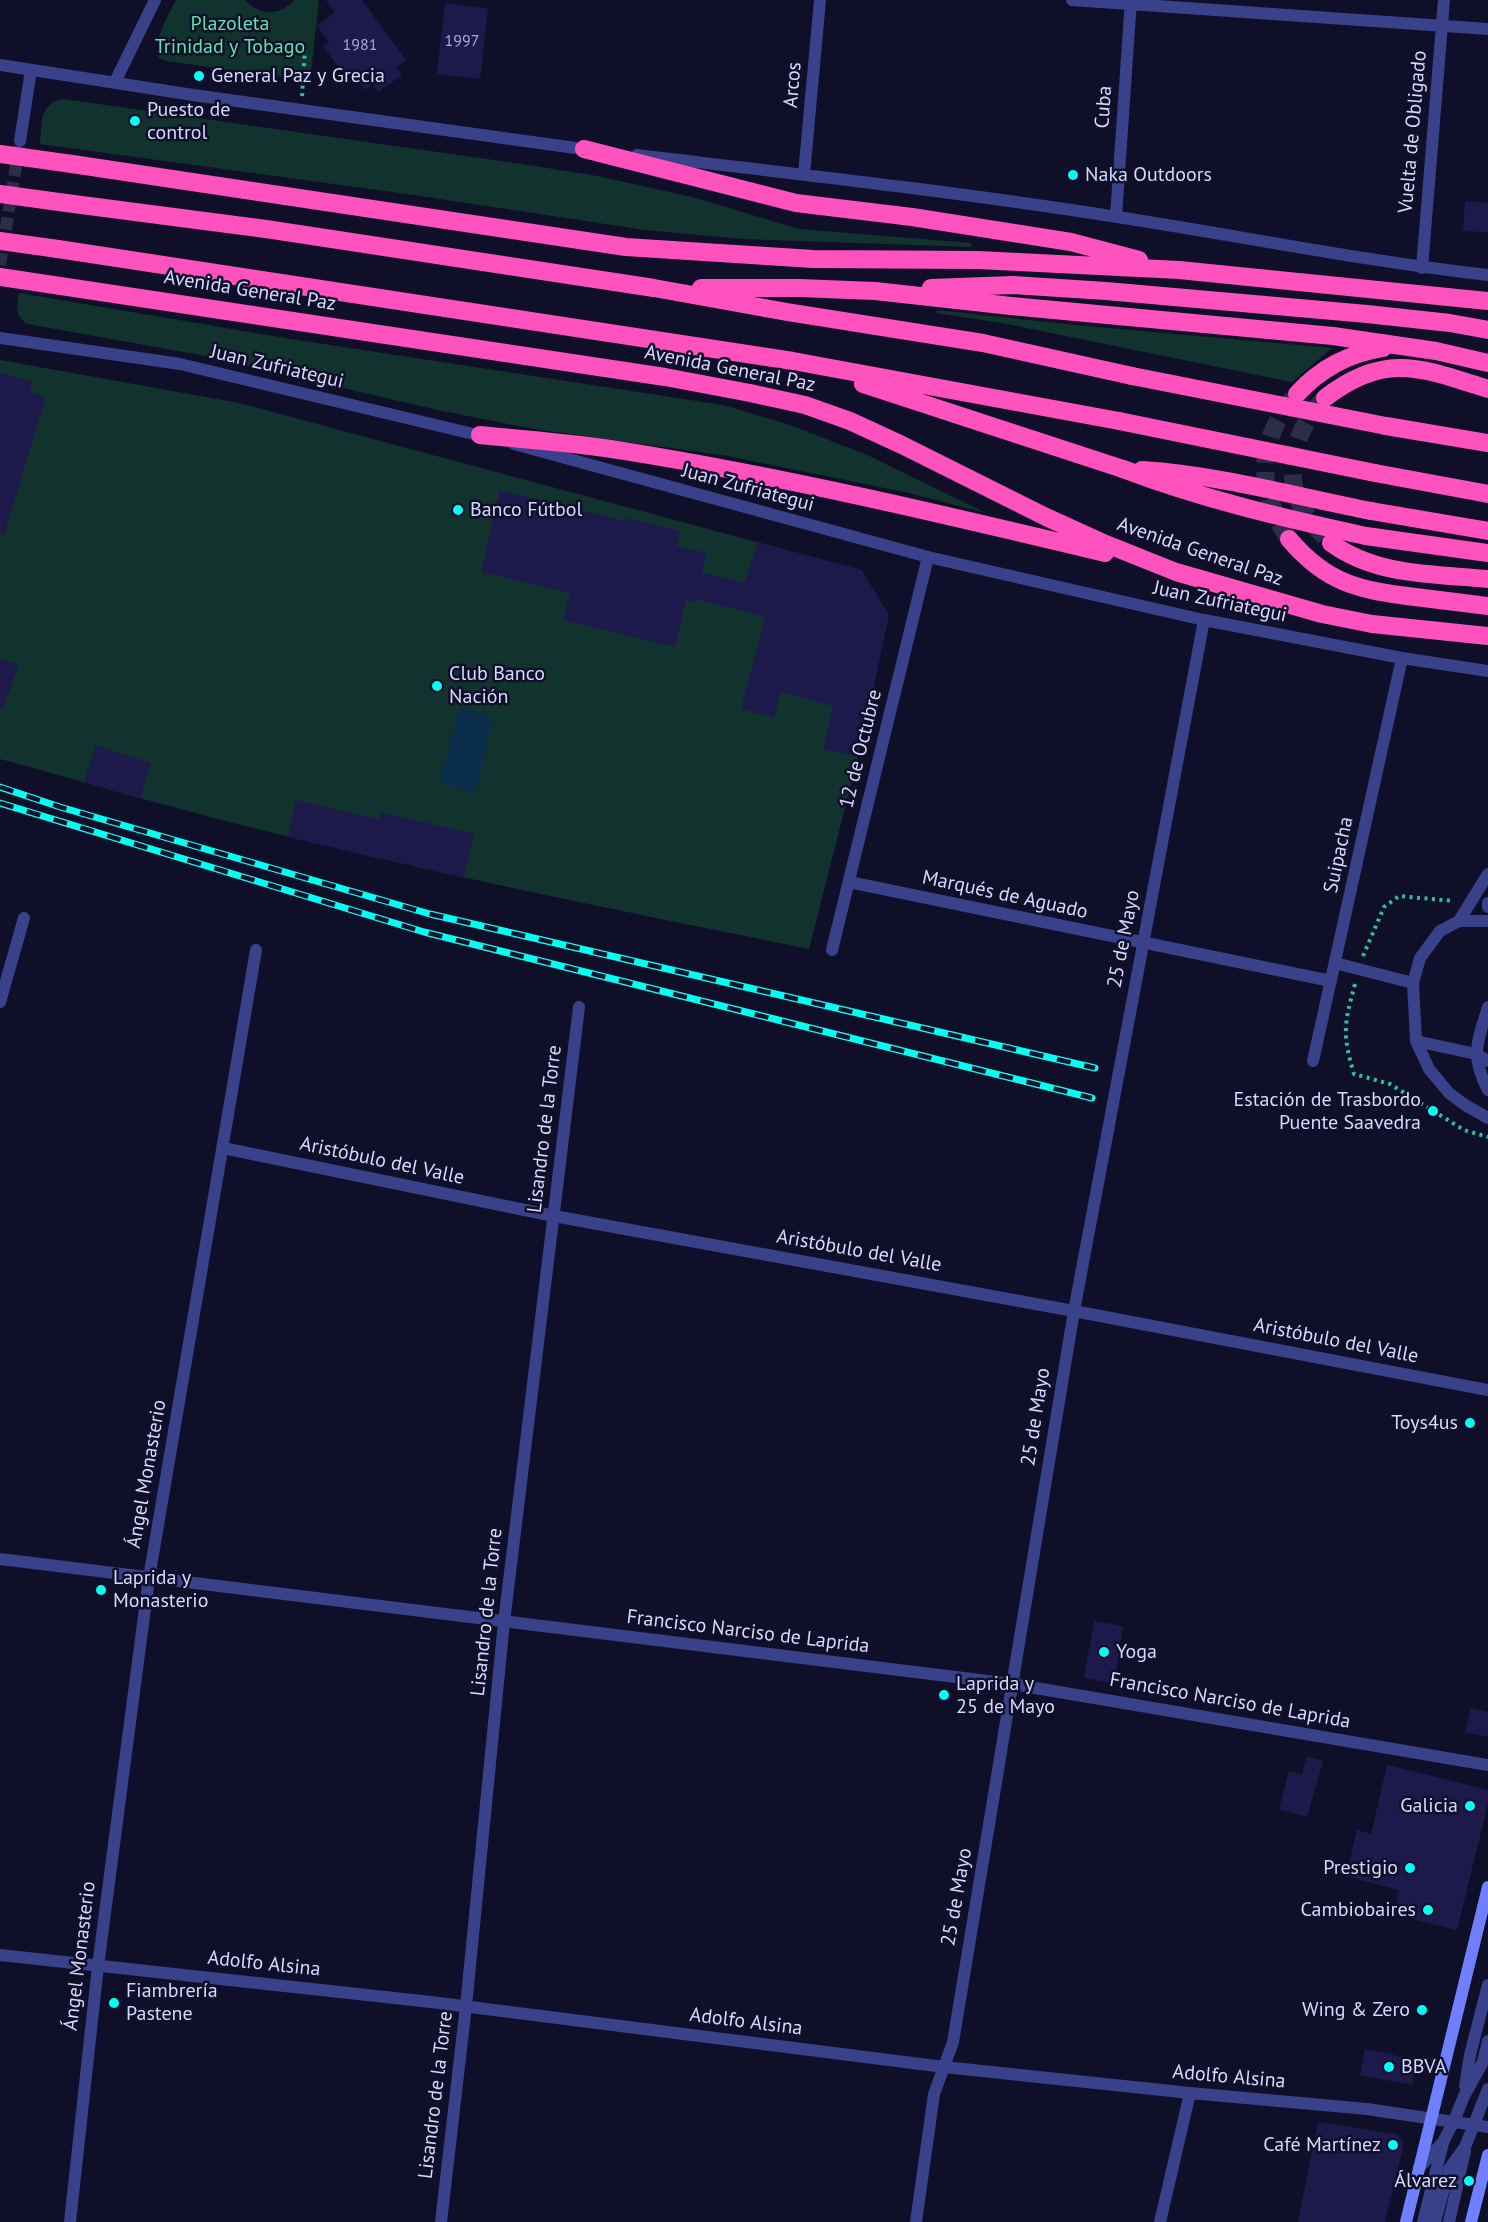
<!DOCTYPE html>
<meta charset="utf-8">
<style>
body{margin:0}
canvas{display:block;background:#0f0f29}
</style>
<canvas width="1488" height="2222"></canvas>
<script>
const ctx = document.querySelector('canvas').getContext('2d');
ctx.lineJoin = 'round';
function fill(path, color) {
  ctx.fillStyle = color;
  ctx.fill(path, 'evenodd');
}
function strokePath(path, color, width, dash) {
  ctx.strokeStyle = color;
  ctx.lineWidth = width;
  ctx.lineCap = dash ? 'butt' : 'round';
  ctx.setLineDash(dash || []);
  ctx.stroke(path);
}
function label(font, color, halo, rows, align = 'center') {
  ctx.font = font + ' "PT Sans",sans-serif';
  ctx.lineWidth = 5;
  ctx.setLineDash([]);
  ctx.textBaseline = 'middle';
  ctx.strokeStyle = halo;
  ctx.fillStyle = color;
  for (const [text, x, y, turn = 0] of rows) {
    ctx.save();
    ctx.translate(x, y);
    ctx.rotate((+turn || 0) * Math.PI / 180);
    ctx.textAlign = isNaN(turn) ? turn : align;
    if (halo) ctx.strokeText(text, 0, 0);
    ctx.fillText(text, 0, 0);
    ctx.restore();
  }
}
fill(new Path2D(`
 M176,0h69c13,15 35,17 49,0h25l-9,81 -144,-20 -7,-3c-7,-18 9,-41 17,-58z
 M63,99l459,65 75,12 95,21 107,32 172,14v4l-228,-8 -98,-9 -231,-35 -374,-51c2,-20 -1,-41 23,-45z
 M19,293l272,46 432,66 67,20 77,30 119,58 -77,-20 -181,-37 -194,-27 -92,-18 -236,-55 -178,-32c-14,-8 -11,-17 -9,-31z
 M937,310l138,15 257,23 -40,34 -285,-58 -70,-11z
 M0,360l239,43 622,167 28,45 -31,142 -49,192c-173,-35 -347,-70 -519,-112 -98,-23 -193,-52 -290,-78z`), '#12332d');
fill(new Path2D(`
 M459,708l34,9 -18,75 -35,-8z`), '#0a2c4d');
fill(new Path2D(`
 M326,0h36l44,60 -10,7 6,8 -24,17 -5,-8 -8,6 -11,-15 -6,5 -25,-34 6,-4 -12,-16 18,-14z
 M445,3l43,6 -8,70 -43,-5z
 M1465,201l23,2v29l-25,-1z
 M0,372l33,10 -3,10 16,5 -42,138 -4,-1z
 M500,490l126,31 1,-3 53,13 -3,15 30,7 -5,19 43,11 13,-41 103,28 28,45 -31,142 -35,-8 10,-43 -52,-14 -7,26 -33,-9 24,-92 -70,-18 -1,4 -8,-3 -11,47 -112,-27 7,-27 -89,-21z
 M0,658l19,7 -17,45h-2z
 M96,745l55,18 -11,36 -56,-17z
 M296,800l82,19 2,-7 94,22 -10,44 -176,-41z
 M1094,1621l29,5 -9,57 -30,-5z
 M1471,1708l17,4v25l-23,-5z
 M1307,1756l16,5 -16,56 -28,-8 10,-38 13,4z
 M1387,1765l101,25v13l-31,127 -64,-16 6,-24 -53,-14 11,-46 14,4z
 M1365,2049l52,11 -5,25 -52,-10z
 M1318,2122l78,12 7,6v8l-18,74h-87z`), '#1d1a4b');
strokePath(new Path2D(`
 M0,265l20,-124`), '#2d2d49', 12, [12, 6]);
strokePath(new Path2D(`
 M1322,401c-23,24 -37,64 -25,96 7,18 20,33 34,46
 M1289,539c-33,-49 -33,-99 7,-144`), '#2d2d49', 18, [18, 9]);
strokePath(new Path2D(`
 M244,42v-7
 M270,46l8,1
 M302,96l3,-46
 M1363,956l21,-49 15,-11 55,5
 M1355,984c-11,40 -13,50 -1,90l36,10 74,46 24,7`), '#2ac0a0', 4, [3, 4.5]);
strokePath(new Path2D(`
 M1488,903v4
 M1459,921l29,-47
 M1488,921h-29l-19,10 -20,27 -7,25 3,58 13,28 20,24 16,12 23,13
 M1335,963l78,20
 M1488,1007c-11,36 -18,48 0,83
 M1416,1041l60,13 12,7
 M1465,2086l5,-31 18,-70
 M1419,2168l24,-26 11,-21 10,-25 19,-34 5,-21
 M1423,2222l20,-79
 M1435,2222l14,-53 16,-22 23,-58
 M1449,2222l16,-71`), '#38418a', 12);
strokePath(new Path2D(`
 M1072,0l416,29
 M0,65l193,30 397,55
 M115,82l40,-82
 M20,141l11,-71
 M637,155c160,19 321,37 480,62 124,19 247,44 371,58
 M804,174l16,-174
 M1116,216l15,-216
 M1422,268l22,-268
 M849,882l482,99
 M832,950l96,-393
 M0,1002l24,-84
 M1313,1061l89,-403
 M223,1148l331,68 520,95 414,79
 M0,1955l431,47 513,65 246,26 177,16 121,18
 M70,2222l28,-256 51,-388 107,-628
 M441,2222l25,-216 38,-384 75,-615
 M916,2222l18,-128 19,-52 121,-731 130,-691
 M1160,2222l30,-129`), '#38418a', 12);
strokePath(new Path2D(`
 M0,338l180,26 306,73
 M514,444l414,113 276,63 198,38 86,13
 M0,1559l1012,125 476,81`), '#38418a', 12);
strokePath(new Path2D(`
 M1406,2222l82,-335
 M1471,2222l17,-67`), '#6e80ff', 12);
strokePath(new Path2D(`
 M584,149l212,54 116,14 159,25 68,18
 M72,164l554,83 187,12 165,1 201,10 309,31
 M66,203l200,26 388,59 133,24 196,31 149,33
 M58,249l735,112 326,60
 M0,277l665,100 85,16 55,12 45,16 52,24 144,72 55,25 75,30 146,42 50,10 116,12
 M701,288h98l76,3 136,15 322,30 103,15 52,12
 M931,288l82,-3 93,6 261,23 83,9 38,7
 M863,384l260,85
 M1297,394c24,-26 51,-40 86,-46
 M1325,398c60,-47 97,-30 163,-9
 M1386,426l102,17
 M480,435c48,5 97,8 144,16 162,26 322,64 481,102
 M1375,473l113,21
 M1371,511l117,20
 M1366,536l122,17
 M1289,539c38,45 70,51 126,58 24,3 49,6 73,9
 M1331,543c45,33 103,31 157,36`), '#ff52bf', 18);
const rail = new Path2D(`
 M0,787l60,20 370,107 665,154
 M0,803l424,129 668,166`);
strokePath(rail, '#03fff2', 7);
strokePath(rail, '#0f0f29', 4.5, [14]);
strokePath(new Path2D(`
 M0,154l72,10
 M0,194l66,9
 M0,241l58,8
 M1132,376l254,50
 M1119,421l256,52
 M1123,469c79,30 160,49 243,67
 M1142,470c77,5 153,26 229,41`), '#ff52bf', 18);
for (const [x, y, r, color] of [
 [199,76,6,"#03fff2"],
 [135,121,6,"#03fff2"],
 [1073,175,6,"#03fff2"],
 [458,510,6,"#03fff2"],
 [437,686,6,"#03fff2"],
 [1433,1111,6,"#03fff2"],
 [1470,1423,6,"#03fff2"],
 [101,1590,6,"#03fff2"],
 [1104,1652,6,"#03fff2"],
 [944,1695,6,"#03fff2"],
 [1470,1806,6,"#03fff2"],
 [1410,1868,6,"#03fff2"],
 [1428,1910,6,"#03fff2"],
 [114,2003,6,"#03fff2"],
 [1422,2010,6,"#03fff2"],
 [1389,2067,6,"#03fff2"],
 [1393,2145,6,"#03fff2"],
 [1469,2181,6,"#03fff2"]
]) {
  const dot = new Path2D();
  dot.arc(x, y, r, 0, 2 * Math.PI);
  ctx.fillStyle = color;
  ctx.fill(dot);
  strokePath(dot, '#0f0f29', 2);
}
label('16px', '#a8a8d2', null, [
 ["1997",462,41],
 ["1981",360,45]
]);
label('20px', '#5de5ae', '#0f0f29', [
 ["Plazoleta",230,24],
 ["Trinidad y Tobago",230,47]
]);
label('20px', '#d7d8ff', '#0f0f29', [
 ["General Paz y Grecia",211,76],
 ["Puesto de",147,110],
 ["control",147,133],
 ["Naka Outdoors",1085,175],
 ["Banco Fútbol",470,510],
 ["Club Banco",449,674],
 ["Nación",449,697],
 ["Estación de Trasbordo",1421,1100,"right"],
 ["Puente Saavedra",1421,1123,"right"],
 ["Toys4us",1458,1423,"right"],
 ["Laprida y",113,1578],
 ["Monasterio",113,1601],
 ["Yoga",1116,1652],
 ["Laprida y",956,1684],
 ["25 de Mayo",956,1707],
 ["Galicia",1458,1806,"right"],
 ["Prestigio",1398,1868,"right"],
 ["Cambiobaires",1416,1910,"right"],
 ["Fiambrería",126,1991],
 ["Pastene",126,2014],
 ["Wing & Zero",1410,2010,"right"],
 ["BBVA",1401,2067],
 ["Café Martínez",1381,2145,"right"],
 ["Álvarez",1457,2181,"right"]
], 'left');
label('20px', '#d7d8ff', '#0f0f29', [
 ["Arcos",793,85,-85],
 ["Cuba",1104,107,-86],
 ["Vuelta de Obligado",1413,132,-85],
 ["Avenida General Paz",250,291,9],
 ["Juan Zufriategui",277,367,13],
 ["Avenida General Paz",730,369,11],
 ["Juan Zufriategui",748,488,15],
 ["Avenida General Paz",1200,552,19],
 ["Juan Zufriategui",1220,602,12],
 ["12 de Octubre",861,749,-76],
 ["Suipacha",1339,855,-78],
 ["Marqués de Aguado",1005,895,12],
 ["25 de Mayo",1124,939,-79],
 ["Lisandro de la Torre",545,1129,-83],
 ["Aristóbulo del Valle",382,1161,12],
 ["Aristóbulo del Valle",859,1251,10],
 ["Aristóbulo del Valle",1336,1341,11],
 ["25 de Mayo",1036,1417,-81],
 ["Ángel Monasterio",147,1474,-80],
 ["Lisandro de la Torre",487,1612,-84],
 ["Francisco Narciso de Laprida",748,1632,7],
 ["Francisco Narciso de Laprida",1230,1701,10],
 ["25 de Mayo",957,1897,-80],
 ["Ángel Monasterio",80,1956,-83],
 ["Adolfo Alsina",264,1964,6],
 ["Adolfo Alsina",746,2022,7],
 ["Adolfo Alsina",1229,2077,5],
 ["Lisandro de la Torre",436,2095,-83]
]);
</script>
